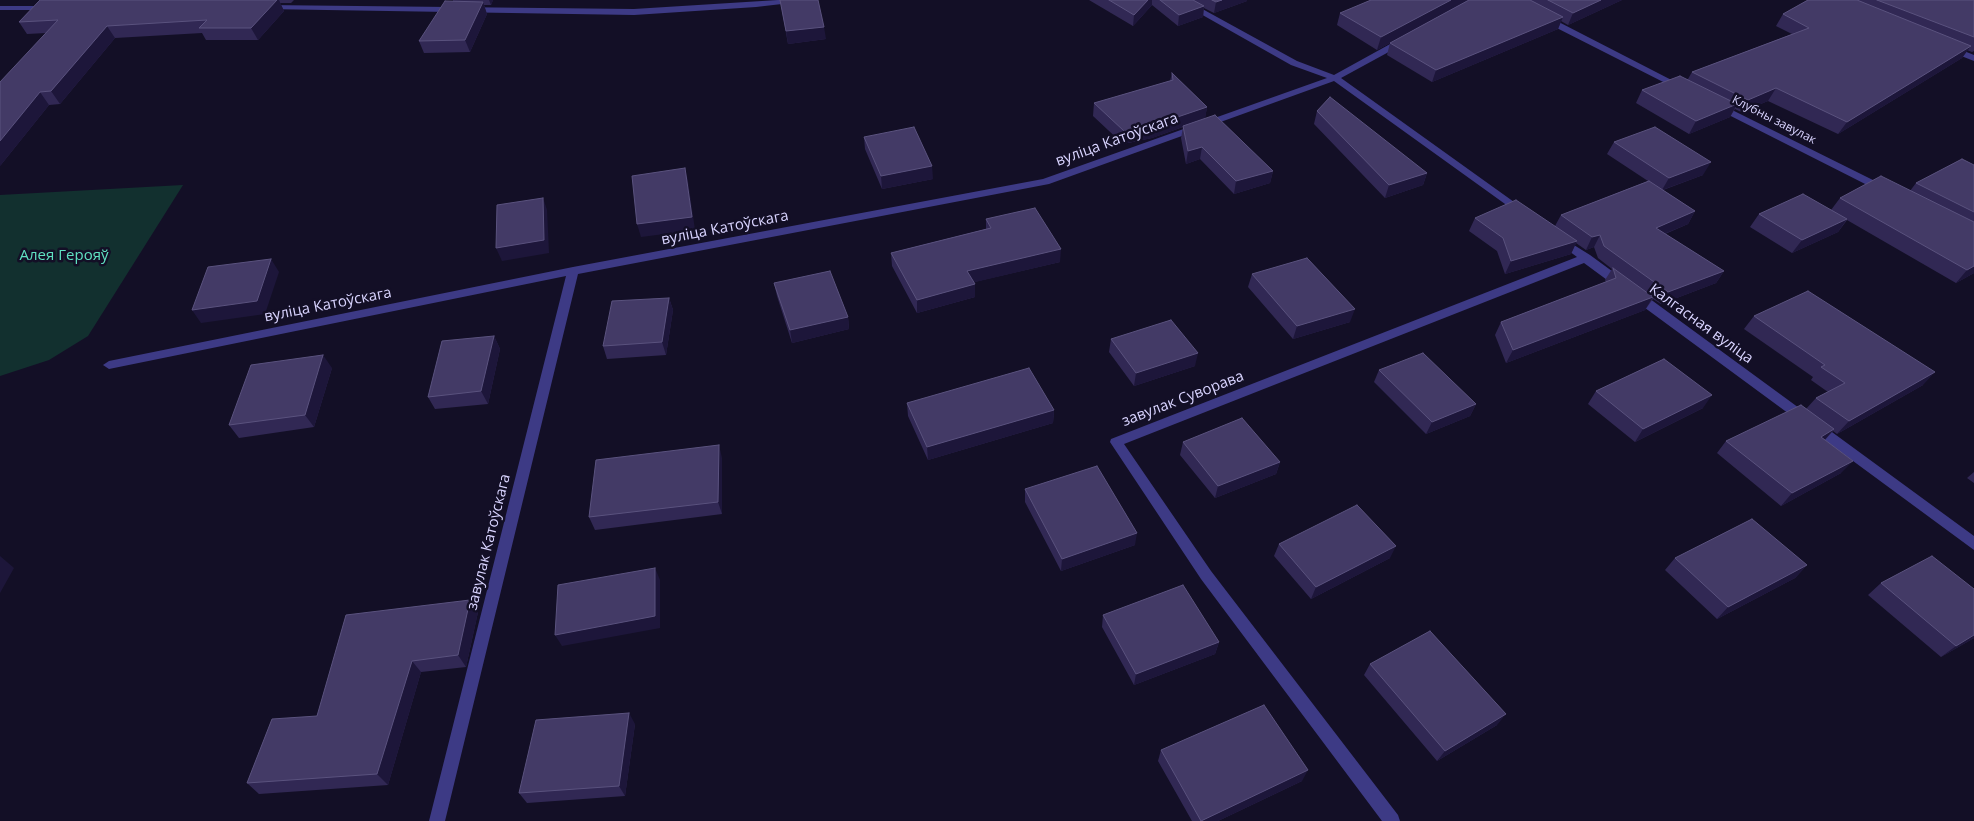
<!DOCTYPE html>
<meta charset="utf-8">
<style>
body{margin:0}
canvas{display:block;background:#130f26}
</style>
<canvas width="1974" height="821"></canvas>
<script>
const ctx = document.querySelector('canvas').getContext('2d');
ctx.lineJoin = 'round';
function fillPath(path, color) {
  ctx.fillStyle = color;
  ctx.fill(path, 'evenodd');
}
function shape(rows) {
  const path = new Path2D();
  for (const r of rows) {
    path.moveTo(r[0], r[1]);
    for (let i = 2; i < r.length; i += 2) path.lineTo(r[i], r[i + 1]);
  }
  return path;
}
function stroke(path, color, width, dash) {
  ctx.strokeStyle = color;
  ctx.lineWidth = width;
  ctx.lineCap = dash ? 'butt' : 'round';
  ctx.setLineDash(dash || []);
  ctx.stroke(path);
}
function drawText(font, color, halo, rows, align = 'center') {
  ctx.font = font + ' "Open Sans",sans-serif';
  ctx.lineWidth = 5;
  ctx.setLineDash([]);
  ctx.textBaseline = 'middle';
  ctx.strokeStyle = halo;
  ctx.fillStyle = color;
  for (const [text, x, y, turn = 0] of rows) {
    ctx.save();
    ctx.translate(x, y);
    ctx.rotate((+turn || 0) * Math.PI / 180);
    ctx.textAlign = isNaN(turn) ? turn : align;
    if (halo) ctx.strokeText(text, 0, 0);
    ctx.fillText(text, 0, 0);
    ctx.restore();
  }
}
fillPath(shape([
 [183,185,88,336,49,360,0,376,0,195]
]), '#12302f');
fillPath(shape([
 [778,0,803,0,799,2,756,7,634,15,265,9,261,7,265,5,634,9,778,0],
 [1176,0,1186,0,1297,61,1334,75,1401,38,1407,38,1407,42,1341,78,1528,212,1523,215,1519,214,1334,81,1049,184,578,274,445,821,429,821,566,276,109,369,103,365,109,361,573,267,1043,179,1327,78,1291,65,1176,0],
 [0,6,47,6,51,8,47,10,0,10,0,6],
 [1543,17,1549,17,1687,88,1679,90,1543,21,1543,17],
 [1949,45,1974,55,1974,61,1946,50,1945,48,1949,45],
 [1718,103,1887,187,1888,189,1887,191,1879,191,1715,108,1713,106,1718,103],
 [1561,237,1590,255,1974,536,1974,550,1584,263,1124,444,1211,571,1398,815,1400,821,1382,821,1201,579,1110,442,1111,439,1577,257,1557,242,1556,240,1561,237]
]), '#3d3a85');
fillPath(shape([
 [40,0,294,0,291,3,280,3,284,11,258,40,206,40,202,33,115,38,60,104,49,105,0,166,46,33,27,34,19,22],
 [453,0,493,0,491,5,484,5,487,14,470,52,424,53,419,41,453,1],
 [780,0,826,39,788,44],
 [1089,0,1247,0,1247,1,1214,13,1204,8,1203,17,1178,26,1152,5,1133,26],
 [1469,0,1622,0,1568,25,1561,21,1558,29,1432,82,1387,55,1390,43],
 [1469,0,1377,50,1337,25,1340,13],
 [1808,0,1974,0,1974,51,1972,52,1967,50,1962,58,1838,134,1768,101,1741,112,1735,109,1730,117,1689,134,1636,103,1642,90,1688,79,1692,72,1792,34,1776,26,1783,14],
 [1172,73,1207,107,1205,118,1273,171,1270,183,1234,194,1200,159,1186,164,1181,138,1183,127,1152,138,1123,144,1093,116,1094,103,1170,81],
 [1317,111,1427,173,1423,185,1385,198,1314,124],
 [864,137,933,179,882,189,865,149],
 [1614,142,1703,175,1663,190,1695,211,1688,224,1665,234,1724,271,1716,283,1661,304,1653,299,1645,310,1506,363,1495,335,1501,322,1606,282,1605,280,1612,269,1598,258,1594,247,1586,250,1576,243,1571,254,1505,274,1497,251,1469,231,1475,218,1555,226,1561,215,1648,181,1607,154],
 [1974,165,1974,273,1956,283,1847,220,1838,232,1792,253,1750,227,1759,214,1831,210,1840,198,1910,191,1916,183],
 [986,219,1060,262,974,282,975,297,917,313,892,266,891,253,986,229],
 [1252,274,1350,322,1293,339,1248,287],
 [774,283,848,317,849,329,792,343,777,296],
 [669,298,673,310,666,355,607,359,603,346],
 [1754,316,1923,385,1837,434,1833,431,1825,440,1841,473,1781,506,1717,453,1726,441,1806,409,1816,398,1828,392,1811,380,1813,377,1744,329],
 [494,336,500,349,488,404,435,409,428,397],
 [1111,339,1195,366,1134,386,1109,352],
 [332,368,314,427,239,438,229,425],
 [1379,370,1476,404,1470,416,1426,434,1374,382],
 [1596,391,1703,408,1635,442,1588,404],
 [907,403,1054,410,1053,423,928,460,908,416],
 [1183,442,1280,462,1276,474,1215,498,1180,455],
 [722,458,722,514,595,530,589,517],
 [1974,472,1974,483,1967,478],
 [1025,489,1135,545,1061,571,1025,502],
 [1279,544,1390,558,1311,599,1274,556],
 [1675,558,1807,565,1795,578,1717,619,1665,570],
 [1881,583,1974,589,1974,638,1941,657,1868,595],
 [470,600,478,612,466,667,421,672,388,785,259,794,247,783],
 [1103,615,1219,642,1215,654,1134,685,1102,627],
 [1370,664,1497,725,1437,761,1364,675],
 [635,724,625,796,527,803,519,793],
 [1161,750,1302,781,1218,821,1192,821,1158,761]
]), '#312854');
fillPath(shape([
 [277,0,279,0,284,11,258,40,251,28],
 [489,0,493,0,491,5],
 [1148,0,1152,0,1152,5,1133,26,1134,15],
 [1222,0,1247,0,1247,1,1214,13,1216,2],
 [1451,0,1469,0,1377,50,1381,37],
 [1601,0,1622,0,1568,25,1573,13],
 [483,2,487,14,470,52,465,40],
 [1204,6,1203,17,1178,26,1179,15],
 [1563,17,1558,29,1432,82,1436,70],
 [107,26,115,38,60,104,51,91],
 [824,27,826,39,788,44,786,31],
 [1971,46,1962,58,1838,134,1847,122],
 [1776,88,1768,101,1741,112,1748,100],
 [40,92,49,105,0,166,0,141],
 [1737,104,1730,117,1689,134,1696,121],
 [1207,107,1205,119,1152,138,1123,144,1124,131],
 [1202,147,1200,159,1186,164,1188,151],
 [1711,162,1703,175,1662,190,1669,178],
 [932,166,933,179,882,189,881,176],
 [685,168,688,181,695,230,641,237,637,224],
 [1273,171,1270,183,1234,194,1236,181],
 [1427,173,1423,185,1385,198,1389,185],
 [543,198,547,210,549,253,502,261,496,248],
 [1695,211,1688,224,1649,240,1656,228],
 [1847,219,1838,232,1792,253,1802,240],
 [1600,235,1594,247,1586,250,1592,237],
 [1577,241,1571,254,1505,274,1511,261],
 [1061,249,1060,262,967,284,967,271],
 [271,259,279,272,265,314,201,323,192,310],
 [1974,266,1974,273,1956,283,1967,270],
 [1724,271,1716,283,1661,304,1668,292],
 [975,284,975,297,917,313,917,300],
 [1653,297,1645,310,1506,363,1513,350],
 [669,298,673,310,666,355,662,342],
 [1355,309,1350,322,1293,339,1297,326],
 [848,317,849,329,792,343,790,330],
 [494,336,500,349,488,404,481,391],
 [1198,353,1195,366,1134,386,1136,373],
 [323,355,332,368,314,427,305,415],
 [1935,372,1923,385,1837,434,1849,421],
 [1712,395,1703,408,1635,442,1643,429],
 [1476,404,1470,416,1426,434,1432,422],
 [1054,410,1053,423,928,460,927,447],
 [1834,429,1823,442,1821,437],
 [719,445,722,458,722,514,718,502],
 [1853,461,1841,473,1781,506,1792,493],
 [1280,462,1276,474,1215,498,1218,486],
 [1137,533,1135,545,1061,571,1062,559],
 [1396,546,1390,558,1311,599,1316,587],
 [0,556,14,568,0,593],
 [1807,565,1795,578,1717,619,1728,607],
 [655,568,660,580,660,628,562,646,555,635],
 [470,600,478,612,466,667,458,655],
 [1974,635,1974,638,1941,657,1956,646],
 [1219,642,1215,654,1134,685,1136,674],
 [412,661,421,672,388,785,377,774],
 [629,713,635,724,625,796,619,786],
 [1506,714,1497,725,1437,761,1445,751],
 [1308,770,1302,781,1218,821,1201,821]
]), '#1d163a');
const building = shape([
 [40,0,277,0,251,28,199,28,207,20,107,26,51,91,40,92,0,141,0,82,58,20,19,22,40,0],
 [780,0,818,0,824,27,786,31,780,0],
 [1109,0,1148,0,1134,15,1109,0],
 [1160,0,1193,0,1204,6,1179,15,1160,0],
 [1212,0,1222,0,1216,2,1212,0],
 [1371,0,1451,0,1381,37,1340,13,1371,0],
 [1469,0,1530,0,1563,17,1436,70,1390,43,1469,0],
 [1548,0,1601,0,1573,13,1548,0],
 [1808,0,1857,0,1971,46,1847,122,1776,88,1748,100,1692,72,1809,28,1783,14,1808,0],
 [1877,0,1974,0,1974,37,1877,0],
 [445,1,483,2,465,40,419,41,445,1],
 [1172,73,1207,107,1154,125,1124,131,1094,103,1173,80,1172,73],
 [1680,76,1737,104,1696,121,1642,90,1680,76],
 [1330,97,1427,173,1389,185,1317,111,1330,97],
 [1215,115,1273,171,1236,181,1202,147,1188,151,1183,126,1215,115],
 [914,127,932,166,881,176,864,137,914,127],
 [1655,127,1711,162,1669,178,1614,142,1655,127],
 [1962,159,1974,165,1974,212,1916,183,1962,159],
 [685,168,692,217,637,224,632,176,685,168],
 [1881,176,1974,222,1974,266,1967,270,1840,198,1881,176],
 [1649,181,1695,211,1656,228,1724,271,1668,292,1604,246,1600,235,1592,237,1561,215,1649,181],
 [1803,194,1847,219,1802,240,1759,214,1803,194],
 [543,198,544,240,496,248,497,205,543,198],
 [1516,200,1577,241,1511,261,1503,238,1475,218,1516,200],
 [1035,208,1061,249,967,271,975,284,917,300,891,253,991,228,986,219,1035,208],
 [1307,258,1355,309,1297,326,1252,274,1307,258],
 [271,259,257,301,192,310,208,267,271,259],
 [1613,268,1653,297,1513,350,1501,322,1616,278,1613,268],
 [830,271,848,317,790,330,774,283,830,271],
 [1808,291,1935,372,1849,421,1816,398,1845,383,1821,367,1825,365,1754,316,1808,291],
 [669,298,662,342,603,346,612,301,669,298],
 [1171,320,1198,353,1136,373,1111,339,1171,320],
 [494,336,481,391,428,397,442,341,494,336],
 [1423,353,1476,404,1432,422,1379,370,1423,353],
 [323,355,305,415,229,425,251,365,323,355],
 [1664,359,1712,395,1643,429,1596,391,1664,359],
 [1029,368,1054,410,927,447,907,403,1029,368],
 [1801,405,1834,429,1821,437,1853,461,1792,493,1726,441,1801,405],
 [1242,418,1280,462,1218,486,1183,442,1242,418],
 [719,445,718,502,589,517,596,460,719,445],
 [1097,466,1137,533,1062,559,1025,489,1097,466],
 [1357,505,1396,546,1316,587,1279,544,1357,505],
 [1752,519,1807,565,1728,607,1675,558,1752,519],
 [1932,556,1974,589,1974,635,1956,646,1881,583,1932,556],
 [655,568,655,616,555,635,558,585,655,568],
 [1183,585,1219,642,1136,674,1103,615,1183,585],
 [470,600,458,655,412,661,377,774,247,783,272,719,317,716,346,615,470,600],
 [1430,631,1506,714,1445,751,1370,664,1430,631],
 [1264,705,1308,770,1201,821,1161,750,1264,705],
 [629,713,619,786,519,793,536,720,629,713]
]);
fillPath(building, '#433a66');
stroke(building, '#5a527e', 1);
drawText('12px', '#d9d4ff', '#130f26', [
 ["Клубны завулак",1774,120,27]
]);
drawText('15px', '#d9d4ff', '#130f26', [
 ["вуліца Катоўскага",1117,140,-20],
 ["вуліца Катоўскага",725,228,-11],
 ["вуліца Катоўскага",328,305,-11],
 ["Калгасная вуліца",1701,324,36],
 ["завулак Суворава",1183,399,-21],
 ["завулак Катоўскага",489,542,-76]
]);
drawText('15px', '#5fe0c0', '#130f26', [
 ["Алея Герояў",64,256]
]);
</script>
